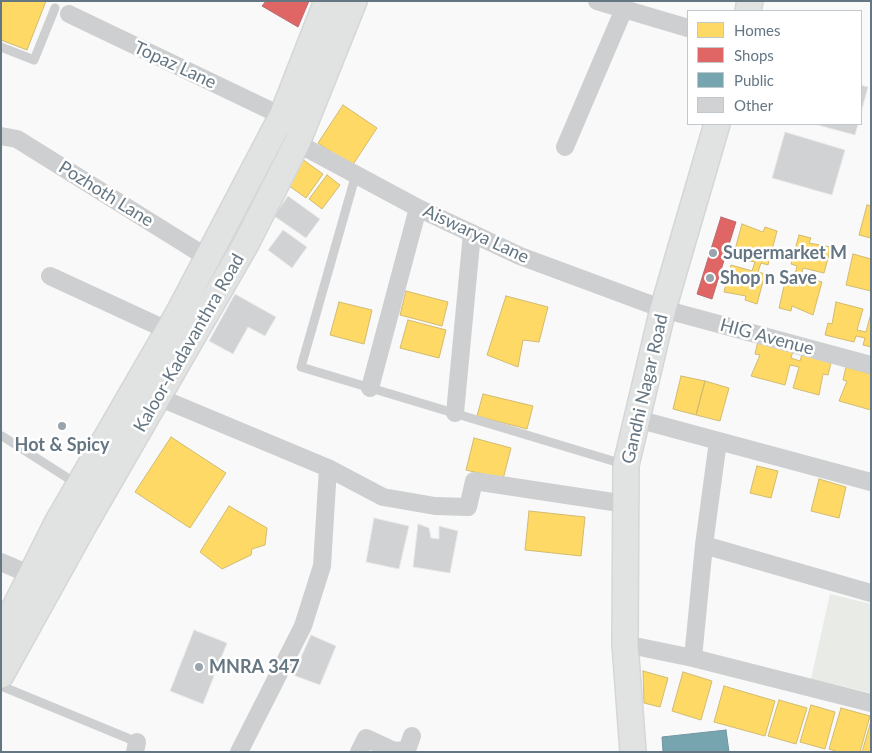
<!DOCTYPE html>
<style>
body{margin:0}
#map{position:relative;width:872px;height:753px;overflow:hidden;background:#f9f9f9;font-family:Lato,sans-serif}
canvas{display:block}
.frame{position:absolute;inset:0;border:2px solid #657683;pointer-events:none}
.legend{position:absolute;left:687px;top:10px;width:175px;height:115px;box-sizing:border-box;background:#fff;border:1px solid #c1c8cd;margin:0;padding:6px 9px;list-style:none;font-size:15px;color:#657683}
.legend li{display:flex;align-items:center;gap:10px;height:25px}
.legend b{width:25px;border:1px solid #c1c8cd}
</style>
<div id="map">
<canvas width="872" height="753"></canvas>
<div class="frame"></div>
<ul class="legend">
<li><b style="height:14px;background:#ffd966"></b>Homes</li>
<li><b style="height:14px;background:#e06666"></b>Shops</li>
<li><b style="height:14px;background:#76a5af"></b>Public</li>
<li><b style="height:14px;background:#d0d2d3"></b>Other</li>
</ul>
</div>
<script>
const ctx = document.querySelector('canvas').getContext('2d');
ctx.lineJoin = 'round';
function fillPath(path, color) {
  ctx.fillStyle = color;
  ctx.fill(path, 'evenodd');
}
function shape(rows) {
  const path = new Path2D();
  for (const r of rows) {
    path.moveTo(r[0], r[1]);
    for (let i = 2; i < r.length; i += 2) path.lineTo(r[i], r[i + 1]);
  }
  return path;
}
function stroke(path, color, width, dash) {
  ctx.strokeStyle = color;
  ctx.lineWidth = width;
  ctx.lineCap = dash ? 'butt' : 'round';
  ctx.setLineDash(dash || []);
  ctx.stroke(path);
}
function drawText(font, color, halo, rows, align = 'center') {
  ctx.font = font + ' Lato,sans-serif';
  ctx.lineWidth = 5;
  ctx.setLineDash([]);
  ctx.textBaseline = 'middle';
  ctx.strokeStyle = halo;
  ctx.fillStyle = color;
  for (const [text, x, y, turn = 0] of rows) {
    ctx.save();
    ctx.translate(x, y);
    ctx.rotate((+turn || 0) * Math.PI / 180);
    ctx.textAlign = isNaN(turn) ? turn : align;
    if (halo) ctx.strokeText(text, 0, 0);
    ctx.fillText(text, 0, 0);
    ctx.restore();
  }
}
fillPath(shape([
 [830,594,871,604,871,693,811,679]
]), '#e8ebe6');
const homes = shape([
 [1,1,46,1,27,50,1,40,1,1],
 [343,105,377,128,352,166,318,143,343,105],
 [302,159,323,174,306,198,285,183,302,159],
 [327,175,340,185,322,209,309,199,327,175],
 [867,205,871,206,871,238,859,235,867,205],
 [742,224,763,232,765,227,777,231,768,265,761,263,758,272,765,274,757,304,745,300,746,296,724,292,731,265,752,271,755,262,733,257,742,224],
 [799,235,811,238,809,243,831,247,824,273,803,268,801,276,822,282,813,315,792,306,791,311,779,308,787,273,795,275,797,266,791,264,799,235],
 [853,254,871,259,871,291,846,285,853,254],
 [406,291,448,302,442,326,400,315,406,291],
 [506,296,548,307,539,342,523,340,518,367,487,355,506,296],
 [339,302,372,310,364,344,330,335,339,302],
 [836,302,863,309,857,330,866,332,871,313,871,347,863,345,865,338,856,336,854,342,825,335,828,323,832,324,836,302],
 [408,320,446,330,439,358,400,348,408,320],
 [758,341,793,351,791,358,800,361,802,354,831,363,828,375,823,374,819,395,793,388,799,367,790,365,785,385,751,376,760,355,755,354,758,341],
 [846,367,871,374,871,410,839,401,847,381,843,380,846,367],
 [681,376,705,381,696,415,673,409,681,376],
 [705,381,729,388,720,421,696,415,705,381],
 [483,394,533,406,527,429,477,416,483,394],
 [171,437,226,473,190,528,135,492,171,437],
 [474,438,511,448,503,479,466,470,474,438],
 [757,466,778,471,771,498,750,493,757,466],
 [819,479,846,487,839,518,811,511,819,479],
 [229,506,267,528,265,545,252,549,251,555,222,569,200,552,229,506],
 [529,511,585,517,581,556,525,550,529,511],
 [643,671,668,678,660,707,644,703,643,671],
 [683,672,712,681,701,720,672,711,683,672],
 [724,686,775,701,765,736,714,722,724,686],
 [779,700,807,708,796,744,768,736,779,700],
 [811,705,835,712,825,749,800,742,811,705],
 [841,708,870,716,860,752,839,752,829,749,841,708],
 [871,721,871,752,862,752,871,721]
]);
fillPath(homes, '#ffd966');
stroke(homes, '#d1bb6f', 1);
const shops = shape([
 [266,1,309,1,298,27,262,6,266,1],
 [721,217,736,222,712,299,697,294,721,217]
]);
fillPath(shops, '#e06666');
stroke(shops, '#bb6b6f', 1);
const public = shape([
 [726,730,729,752,663,752,662,737,726,730]
]);
fillPath(public, '#76a5af');
stroke(public, '#7197a2', 1);
const building = shape([
 [861,85,868,87,861,113,861,85],
 [814,124,858,124,855,135,814,124],
 [785,132,845,150,832,195,772,178,785,132],
 [288,196,320,219,306,238,274,216,288,196],
 [283,230,307,247,292,268,268,250,283,230],
 [235,294,276,317,265,336,248,327,233,354,209,341,235,294],
 [374,518,409,526,399,569,366,562,374,518],
 [418,524,429,528,431,538,439,539,439,526,458,531,450,573,413,567,418,524],
 [194,630,227,643,203,704,170,691,194,630],
 [311,635,336,646,320,685,293,675,311,635]
]);
fillPath(building, '#d0d2d3');
stroke(building, '#e8e8e8', 1);
const secondary = shape([
 [748,11,750,1],
 [1,635,57,523,179,312,282,116,327,1],
 [1,675,83,527,246,244,297,143,354,1],
 [633,752,625,644,626,465,663,309,717,124]
]);
stroke(secondary, '#d5d6d7', 28);
stroke(shape([
 [1,47,34,60,55,8],
 [356,174,301,367,623,464],
 [2,436,77,484],
 [1,686,137,742]
]), '#cecfd0', 9);
stroke(shape([
 [597,1,688,28],
 [69,14,282,116],
 [1,136,17,139,208,258],
 [297,143,418,208,520,256,663,309,871,365],
 [565,147,624,9],
 [50,276,169,331],
 [370,388,418,208],
 [158,397,328,468,383,497,435,506,468,507,474,481,626,504],
 [455,413,472,233],
 [637,419,871,482],
 [704,545,871,593],
 [1,562,31,575],
 [625,644,693,658,871,703],
 [693,658,704,545,718,441],
 [135,752,137,742],
 [239,752,303,626,322,566,328,468],
 [359,752,366,738,394,751,407,750,412,736]
]), '#cecfd0', 18);
stroke(secondary, '#e1e2e2', 25);
for (const [x, y, r, color] of [
 [713,253,5,"#99a4ac"],
 [710,278,5,"#99a4ac"],
 [62,426,5,"#99a4ac"],
 [199,667,5,"#99a4ac"]
]) {
  const dot = new Path2D();
  dot.arc(x, y, r, 0, 2 * Math.PI);
  ctx.fillStyle = color;
  ctx.fill(dot);
  stroke(dot, '#fff', 2);
}
drawText('18px', '#657683', '#fff', [
 ["Topaz Lane",175,65,25],
 ["Pozhoth Lane",106,194,32],
 ["Aiswarya Lane",476,234,25],
 ["HIG Avenue",767,337,15],
 ["Kaloor-Kadavanthra Road",189,343,-60],
 ["Gandhi Nagar Road",645,389,-77]
]);
drawText('bold 18px', '#657683', '#fff', [
 ["Supermarket M",723,253],
 ["Shop n Save",720,278],
 ["Hot & Spicy",62,445,"center"],
 ["MNRA 347",209,667]
], 'left');
</script>
